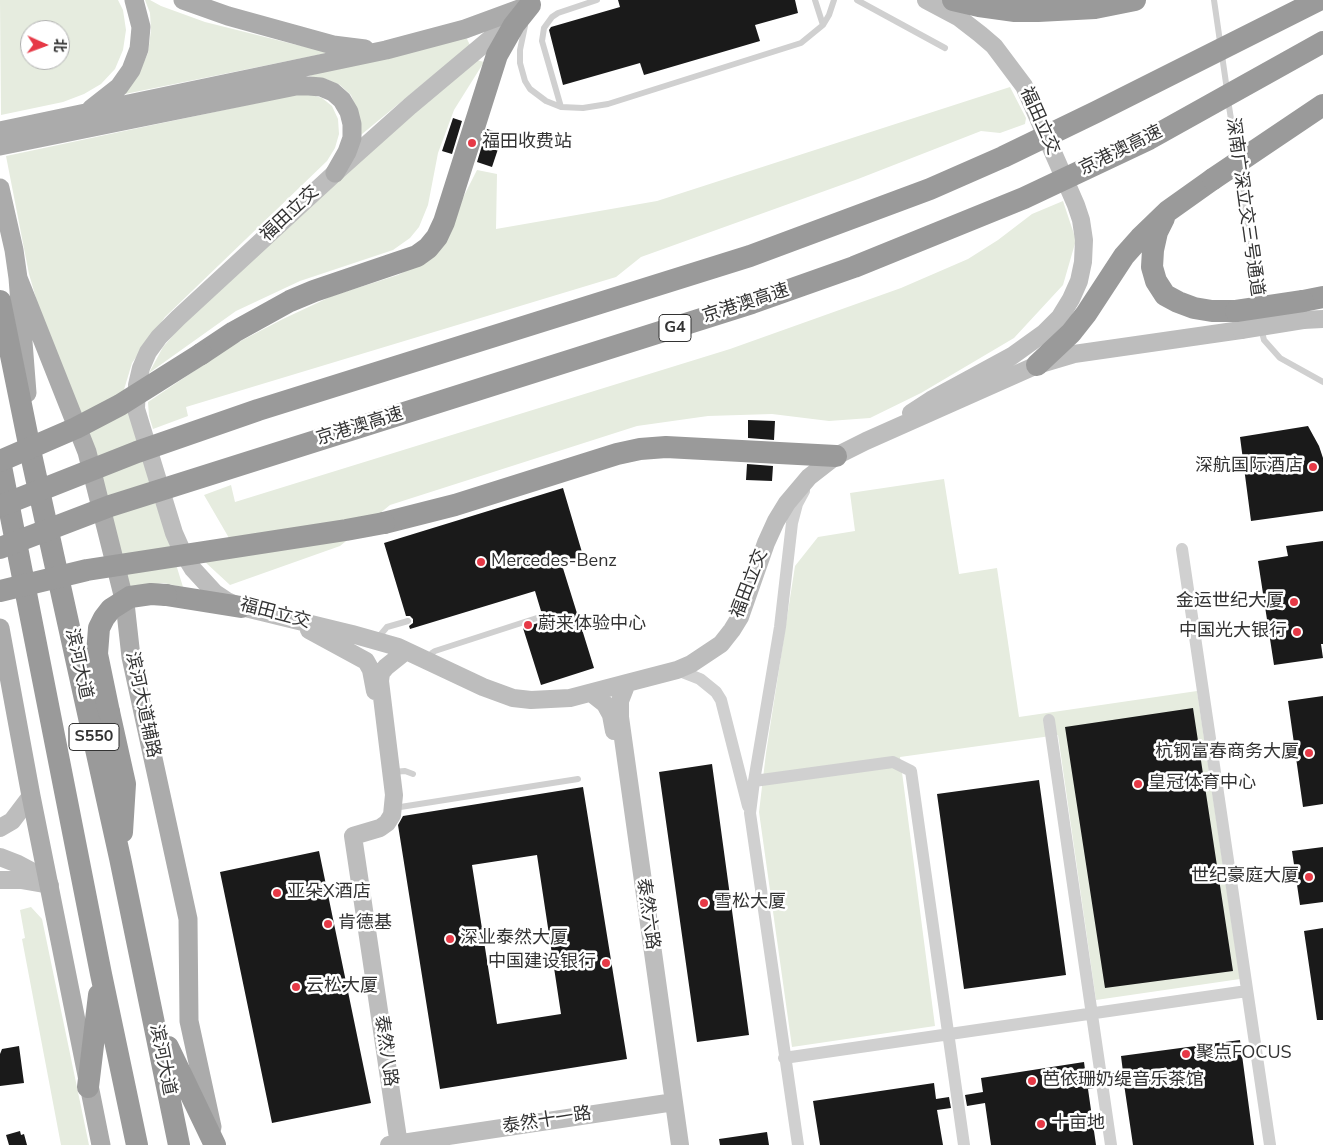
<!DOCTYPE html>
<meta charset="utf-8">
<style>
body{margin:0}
#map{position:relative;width:1323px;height:1145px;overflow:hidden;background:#fff;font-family:"Nunito Sans","Noto Sans SC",sans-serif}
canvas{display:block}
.north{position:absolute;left:20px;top:20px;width:50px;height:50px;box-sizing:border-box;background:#fff;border:1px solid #adadad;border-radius:50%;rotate:92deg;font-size:14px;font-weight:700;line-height:20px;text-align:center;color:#333}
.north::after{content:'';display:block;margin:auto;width:18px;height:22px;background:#e63946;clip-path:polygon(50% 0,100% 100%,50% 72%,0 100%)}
</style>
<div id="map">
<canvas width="1323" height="1145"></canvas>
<div class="north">北</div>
</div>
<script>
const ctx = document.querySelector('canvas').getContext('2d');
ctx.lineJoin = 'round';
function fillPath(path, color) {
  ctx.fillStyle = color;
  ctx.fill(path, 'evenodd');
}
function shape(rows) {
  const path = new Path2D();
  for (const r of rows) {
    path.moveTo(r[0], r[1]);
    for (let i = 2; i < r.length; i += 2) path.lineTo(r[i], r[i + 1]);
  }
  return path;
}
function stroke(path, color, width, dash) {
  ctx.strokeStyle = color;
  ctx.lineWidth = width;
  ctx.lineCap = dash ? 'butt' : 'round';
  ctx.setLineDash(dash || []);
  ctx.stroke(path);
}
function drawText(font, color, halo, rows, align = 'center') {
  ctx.font = font + ' "Nunito Sans","Noto Sans SC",sans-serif';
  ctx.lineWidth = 5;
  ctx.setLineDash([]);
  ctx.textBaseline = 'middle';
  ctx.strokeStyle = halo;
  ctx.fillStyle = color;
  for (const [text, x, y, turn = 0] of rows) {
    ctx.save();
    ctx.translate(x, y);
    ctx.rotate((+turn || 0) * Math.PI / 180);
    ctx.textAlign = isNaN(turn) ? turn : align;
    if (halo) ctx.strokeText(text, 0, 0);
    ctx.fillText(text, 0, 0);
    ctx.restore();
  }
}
fillPath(shape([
 [0,0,118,0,123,10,126,30,123,50,115,69,101,84,84,94,63,102,1,115],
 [30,30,60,30,60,60,30,60],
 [145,0,150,0,161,6,205,22,297,45,332,52,125,94,139,73,148,53,151,30,150,13],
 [465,35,470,45,356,139,357,110,351,95,340,85,326,79,308,76],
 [473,59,484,62,454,110,438,153,428,205,419,227,410,238,393,250,300,281,236,311,149,373,163,347,190,316],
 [1010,87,1026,118,1025,124,1000,133,981,131,858,179,641,257,616,277,186,407,188,416,153,429,149,416,148,402,233,345,283,319,332,296,398,275,433,257,477,170,497,174,496,229,657,201],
 [309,94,322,98,332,106,338,119,339,134,335,148,327,161,165,317,132,363,123,393,183,587,163,583,127,589,42,319,29,274,6,156,295,95],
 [1063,201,1076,240,1063,285,1014,338,921,393,870,418,829,421,772,414,708,416,637,426,390,505,340,546,230,585,204,561,229,538,204,495,231,485,235,502,730,349,901,288,968,259,998,240,1032,214],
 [944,479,959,574,997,568,1019,717,1197,691,1240,979,1096,1000,1058,735,900,757,935,1026,792,1047,759,812,766,753,795,566,818,537,855,531,850,493],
 [31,907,42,919,89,1145,61,1145,22,939,25,938,20,910]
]), '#e6ecdf');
fillPath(shape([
 [618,0,795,0,798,13,755,25,760,41,644,75,640,63,563,85,549,30,551,27,620,7],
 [453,118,462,121,452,154,442,151],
 [487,129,503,134,492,167,477,162],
 [748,420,775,421,774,440,748,438],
 [1308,426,1319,446,1323,458,1323,511,1251,521,1240,437],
 [747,464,773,466,772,481,746,480],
 [563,488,584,559,562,565,594,668,541,685,523,628,544,621,548,618,547,613,541,611,535,591,410,629,409,626,413,623,413,619,410,616,406,616,384,543],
 [1323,541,1323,644,1321,644,1323,658,1274,665,1258,561,1288,556,1286,546],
 [1323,696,1323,804,1303,807,1288,701],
 [1193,708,1233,971,1105,988,1065,727],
 [712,764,749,1035,697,1042,659,772],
 [1039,780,1066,975,964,989,937,794],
 [583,787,627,1059,440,1089,398,825,403,816],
 [537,855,561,1014,497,1024,472,865],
 [1323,847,1323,902,1300,905,1292,851],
 [319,851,371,1103,272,1123,220,872],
 [1323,928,1323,1020,1317,1020,1304,931],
 [1240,1040,1254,1145,1133,1145,1124,1084,1111,1086,1109,1074,1123,1072,1121,1056],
 [19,1046,24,1083,0,1086,0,1054,2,1049],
 [1084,1062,1086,1077,1093,1076,1094,1088,1088,1089,1096,1145,991,1145,985,1103,967,1106,965,1095,983,1092,981,1078],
 [934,1083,936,1099,949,1097,951,1108,937,1110,943,1145,820,1145,813,1101],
 [20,1131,21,1135,24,1134,27,1145,9,1145,6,1135],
 [767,1132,769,1145,720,1145,719,1139]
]), '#1a1a1a');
stroke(shape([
 [815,0,823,25],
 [857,0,945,48],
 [1214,0,1227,90],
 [525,26,520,50,520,63,525,81,530,89,546,101,561,107,583,108,608,104,801,43,823,25,829,15,834,0],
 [1228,100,1237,157],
 [561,107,542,41,544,28,552,17,558,13,597,0],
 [1238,167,1258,303],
 [1261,328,1264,340,1280,358,1323,382],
 [376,640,387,627,408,621],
 [428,660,432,653,435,651,543,616],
 [393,772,405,771,413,774],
 [394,808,578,779]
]), '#d0d0d0', 6);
stroke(shape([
 [1182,549,1270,1145],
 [677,670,700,679,716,692,721,700,748,806],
 [1049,720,1111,1145],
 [754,781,893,762,911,771,964,1145],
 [784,1058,1247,991],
 [798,1145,750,813,754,781,780,627,792,523,797,504,804,491]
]), '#d0d0d0', 12);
stroke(shape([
 [515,18,410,106,335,173,178,318,159,337,148,352,141,368,137,385,136,409,174,533,182,551,193,569,215,593,227,601,241,607,352,634,398,647,483,687,513,698,531,700,570,698,627,683,677,670,691,664,721,644,732,630,740,617,766,543,776,521,787,503,809,477,836,456,866,441,1037,365,1074,354,1241,330],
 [1303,320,1323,319],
 [911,413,931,400,1012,356,1044,333,1060,317,1071,299,1079,281,1083,262,1084,240,1081,220,1076,205,1024,86,994,46,980,34,958,17,926,0],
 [309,630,366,661,371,670,375,691],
 [627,683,620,701,620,717,680,1145],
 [591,693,605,704,611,715,614,731],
 [0,828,12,821,31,796],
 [0,857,18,864,33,872,50,885],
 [0,880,21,880,44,884],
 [389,1145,674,1102],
 [399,1145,353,836,380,828,387,823,392,815,394,795,380,681,381,673,386,667,406,651]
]), '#bdbdbd', 18);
stroke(shape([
 [183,0,228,16,333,45,365,49],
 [91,109,119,87,131,70,139,49,141,27,134,0],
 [0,131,386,50,465,29,530,5],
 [0,146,296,86,309,86,321,87,333,92,342,100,349,112,352,124,352,138,347,152,335,173],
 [0,188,14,250,18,278,27,393],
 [18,278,87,452,125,603,131,657,188,919,189,1021,212,1127],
 [0,628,31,796,101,1145]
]), '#ababab', 19);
stroke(shape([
 [953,0,979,6,1015,11,1038,11,1095,8,1135,0],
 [1164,218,1157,232,1153,250,1152,267,1156,281,1165,295,1178,302,1194,308,1212,311,1236,311],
 [0,301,32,459,120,858,179,1145],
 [1303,301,1323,297],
 [201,354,234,332,290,301,314,291,417,256,428,248,437,237,444,222,497,55,514,25,530,5],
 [1037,365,1071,333,1086,314,1124,256,1140,238,1168,211,1213,179],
 [0,461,101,974,137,1145],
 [384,523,455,505,617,454,640,449,666,447,836,456],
 [166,595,241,607],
 [109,712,125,784,122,832],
 [168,1047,215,1145],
 [88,1087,99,995]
]), '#9a9a9a', 22);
stroke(shape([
 [1241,330,1303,320]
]), '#bdbdbd', 18);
stroke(shape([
 [1213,179,1323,105],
 [1236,311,1303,301],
 [0,461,76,428,120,405,201,354],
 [0,506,137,452,258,410,750,256,930,189,1003,157,1096,112,1319,0],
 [0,548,110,506,752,303,854,267,1024,198,1149,139,1323,42],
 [0,591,87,570,346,530,384,523],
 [109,712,97,654,99,628,104,618,111,609,130,597,151,594,166,595]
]), '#9a9a9a', 22);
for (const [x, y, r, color] of [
 [472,143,5,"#e63946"],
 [1313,467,5,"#e63946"],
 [481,562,5,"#e63946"],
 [1294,602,5,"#e63946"],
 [528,625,5,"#e63946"],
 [1297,632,5,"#e63946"],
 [1309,753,5,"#e63946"],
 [1138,784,5,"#e63946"],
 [1309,877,5,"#e63946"],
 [277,893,5,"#e63946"],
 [704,903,5,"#e63946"],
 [328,924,5,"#e63946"],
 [450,939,5,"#e63946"],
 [606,963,5,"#e63946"],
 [296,987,5,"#e63946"],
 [1186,1054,5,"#e63946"],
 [1032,1081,5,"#e63946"],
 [1041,1124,5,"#e63946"]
]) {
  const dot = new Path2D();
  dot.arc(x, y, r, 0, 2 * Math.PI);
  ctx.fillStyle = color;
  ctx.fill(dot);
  stroke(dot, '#fff', 2);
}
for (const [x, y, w] of [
 [675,328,32],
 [94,737,50]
]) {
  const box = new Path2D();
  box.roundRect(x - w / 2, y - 13.5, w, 27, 4);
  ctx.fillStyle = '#fff';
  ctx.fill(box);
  stroke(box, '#333', 1);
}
drawText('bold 16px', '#333', null, [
 ["G4",675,328],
 ["S550",94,737]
]);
drawText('18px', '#333', '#fff', [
 ["福田立交",1039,121,66],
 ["京港澳高速",1121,151,-26],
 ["深南广深立交三号通道",1244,207,82],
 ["福田立交",290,214,-43],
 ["京港澳高速",746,304,-18],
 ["京港澳高速",360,427,-17],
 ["福田立交",750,584,-69],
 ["福田立交",275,614,15],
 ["滨河大道",78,664,78],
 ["滨河大道辅路",142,705,78],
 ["泰然六路",647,914,82],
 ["泰然八路",385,1051,82],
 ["滨河大道",162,1060,79],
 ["泰然十一路",547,1121,-9]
]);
drawText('18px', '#333', '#fff', [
 ["福田收费站",482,143],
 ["深航国际酒店",1303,467,"right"],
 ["Mercedes-Benz",491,562],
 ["金运世纪大厦",1284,602,"right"],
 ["蔚来体验中心",538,625],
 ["中国光大银行",1287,632,"right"],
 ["杭钢富春商务大厦",1299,753,"right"],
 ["皇冠体育中心",1148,784],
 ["世纪豪庭大厦",1299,877,"right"],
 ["亚朵X酒店",287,893],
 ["雪松大厦",714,903],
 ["肯德基",338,924],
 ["深业泰然大厦",460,939],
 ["中国建设银行",596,963,"right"],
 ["云松大厦",306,987],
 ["聚点FOCUS",1196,1054],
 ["芭依珊奶缇音乐茶馆",1042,1081],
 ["十亩地",1051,1124]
], 'left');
</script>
